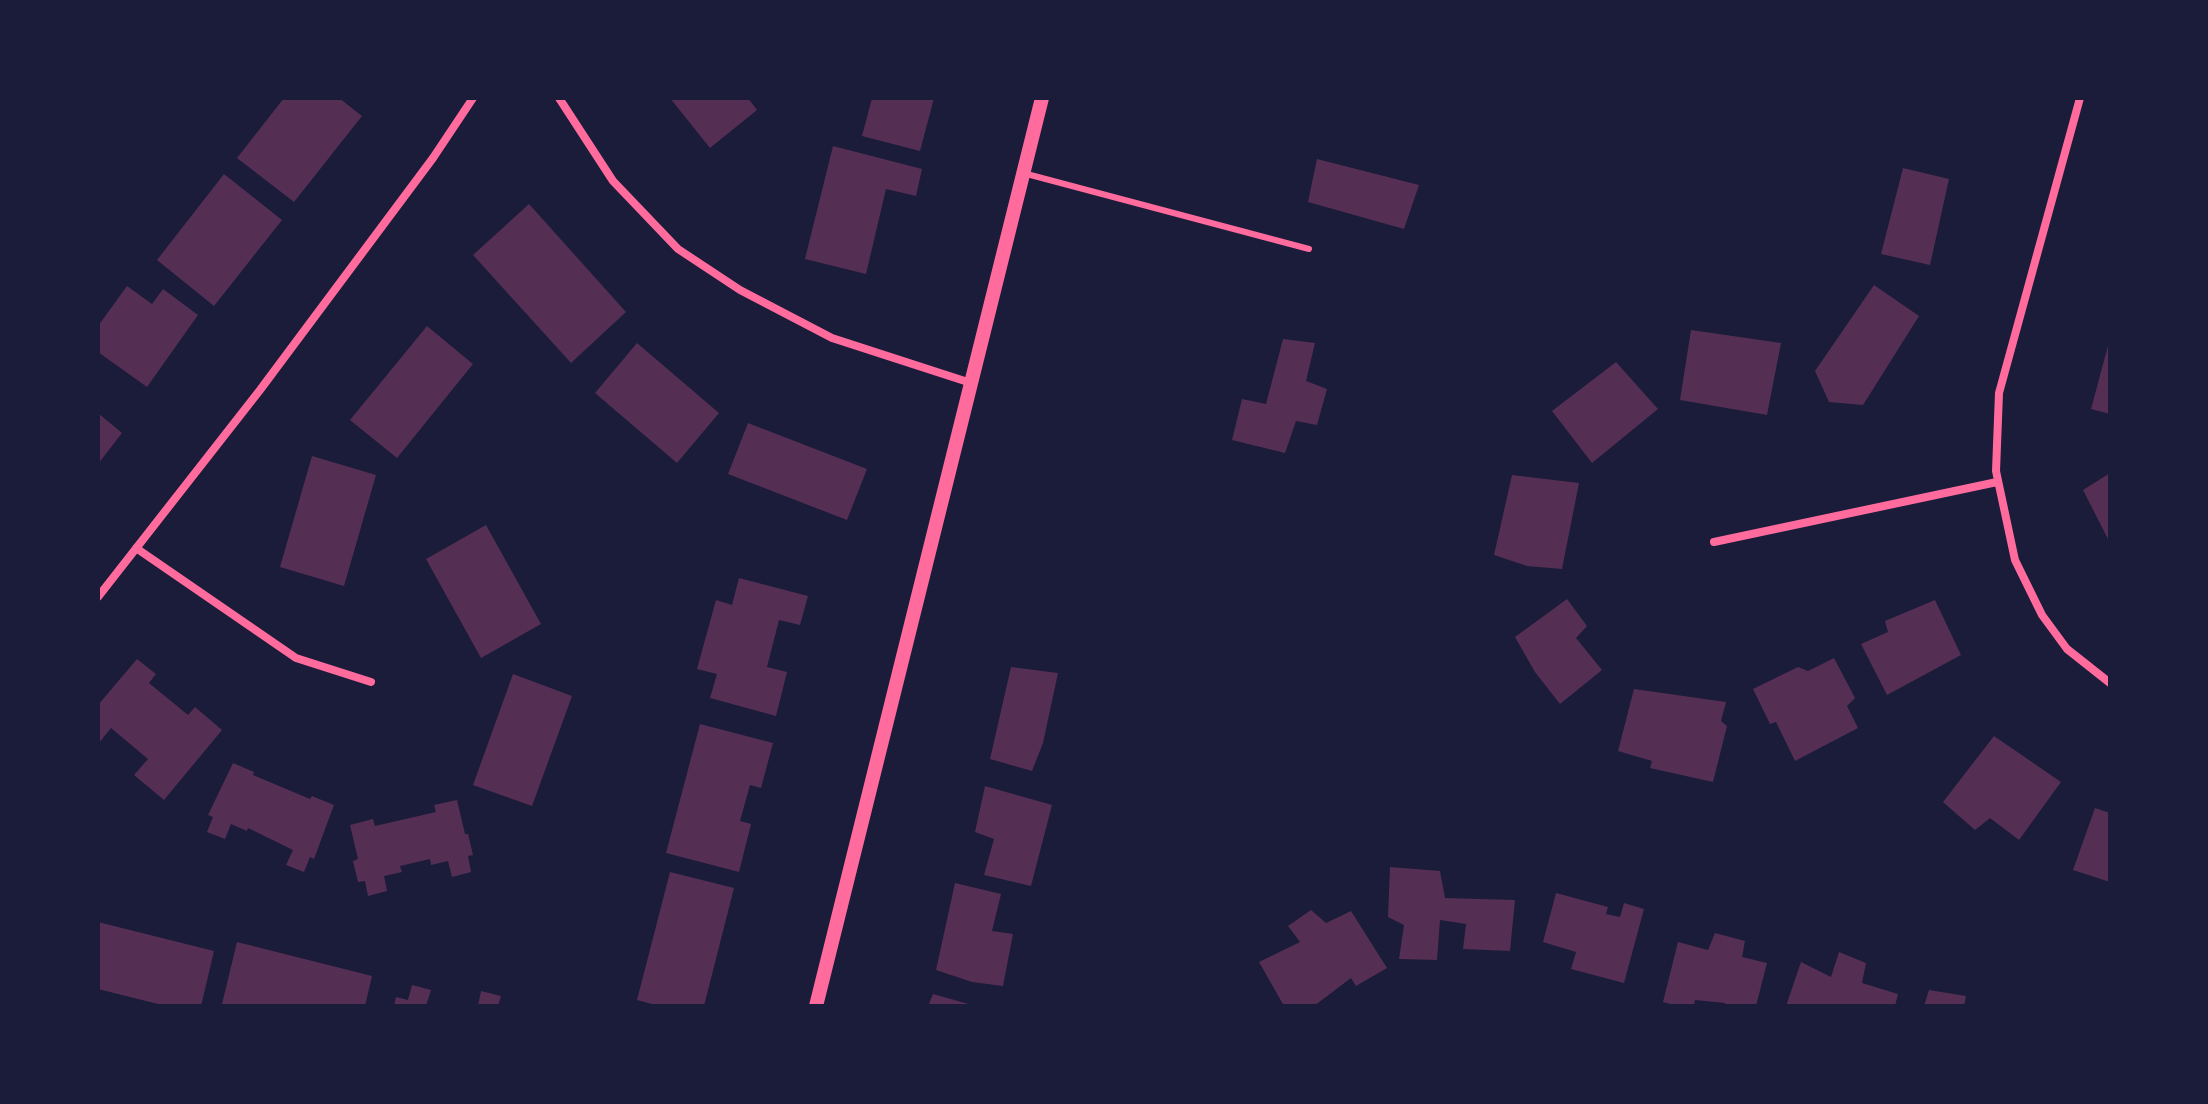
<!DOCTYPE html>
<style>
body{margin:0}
#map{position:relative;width:2208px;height:1104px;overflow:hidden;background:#1b1b3a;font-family:"Source Sans 3",sans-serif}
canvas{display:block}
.frame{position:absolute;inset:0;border:100px solid #1b1b3a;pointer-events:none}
</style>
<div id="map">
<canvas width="2208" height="1104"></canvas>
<div class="frame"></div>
</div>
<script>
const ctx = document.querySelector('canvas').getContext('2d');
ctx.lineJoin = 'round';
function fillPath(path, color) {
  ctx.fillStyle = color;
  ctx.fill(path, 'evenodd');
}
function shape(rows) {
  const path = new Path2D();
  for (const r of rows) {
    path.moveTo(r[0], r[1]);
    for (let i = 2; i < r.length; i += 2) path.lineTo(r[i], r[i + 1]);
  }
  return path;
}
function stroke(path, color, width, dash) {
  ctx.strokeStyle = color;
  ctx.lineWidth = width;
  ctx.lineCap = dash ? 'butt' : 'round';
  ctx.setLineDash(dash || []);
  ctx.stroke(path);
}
fillPath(shape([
 [284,98,339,98,362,116,294,202,237,158],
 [670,98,748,98,757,110,710,148],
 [872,98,934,98,920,151,862,136],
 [833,146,922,169,916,196,886,189,866,274,805,259],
 [1317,159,1419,185,1404,229,1308,202],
 [1903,168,1949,179,1930,265,1881,254],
 [224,174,282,220,214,306,157,260],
 [529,204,626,312,571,363,473,255],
 [1874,285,1919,316,1863,405,1829,402,1815,371],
 [127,286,152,304,163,289,198,315,147,387,98,352,98,326],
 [427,326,473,364,397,458,350,420],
 [1691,330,1781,343,1767,415,1680,400],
 [1283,339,1315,343,1306,381,1327,389,1317,425,1296,421,1285,453,1232,440,1242,399,1266,404],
 [2109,342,2110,342,2110,414,2091,409],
 [637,343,719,413,677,463,595,393],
 [1616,362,1658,409,1592,463,1552,411],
 [98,413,122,433,98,464],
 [748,423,867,469,847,520,728,474],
 [312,456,376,475,344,586,280,567],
 [2110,473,2110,543,2083,490],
 [1512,475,1579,483,1562,569,1527,566,1494,555],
 [486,525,541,624,481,658,426,559],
 [739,578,808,596,800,625,779,620,767,667,787,672,776,716,710,698,717,674,697,669,716,600,732,605],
 [1567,599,1587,626,1576,638,1602,670,1560,704,1535,672,1515,637],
 [1935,600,1961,655,1887,695,1861,644,1888,632,1885,621],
 [1834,658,1855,698,1847,706,1858,728,1795,761,1776,722,1770,724,1753,689,1798,667,1808,671],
 [137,659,156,674,149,683,188,715,195,707,222,730,164,800,134,775,148,759,111,728,98,744,98,705],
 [1011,667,1058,673,1043,743,1032,771,990,759],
 [513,674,572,696,532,806,473,785],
 [1634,689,1726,702,1721,721,1727,726,1713,782,1650,768,1652,761,1618,751],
 [700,724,773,743,761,788,750,785,740,821,751,824,739,872,666,853],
 [1994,736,2061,782,2019,840,1990,818,1975,830,1943,802],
 [233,763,254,772,253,775,310,799,312,796,334,805,314,859,310,857,304,872,286,865,293,850,248,828,247,831,231,824,225,839,207,832,213,817,208,815],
 [985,786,1052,805,1031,886,984,875,994,839,975,832],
 [457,800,465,834,468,834,473,855,468,856,471,872,452,877,448,861,431,865,430,859,400,866,402,872,384,876,387,891,368,896,365,881,358,882,353,861,358,859,350,825,373,819,375,826,436,812,434,805],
 [2095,808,2110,813,2110,882,2073,870],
 [1390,867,1440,871,1445,898,1515,900,1510,951,1463,949,1466,924,1440,920,1437,960,1399,959,1404,925,1388,917],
 [670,872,734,888,704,1006,659,1006,637,1000],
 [955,883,1001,894,992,931,1013,934,1003,986,972,982,936,970],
 [1556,893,1608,907,1606,914,1620,917,1624,903,1644,909,1624,983,1571,969,1576,952,1543,942],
 [1311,910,1326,923,1351,911,1387,968,1356,986,1351,978,1314,1006,1284,1006,1259,962,1300,942,1288,926],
 [98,922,214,951,201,1006,166,1006,98,989],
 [1715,933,1745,941,1742,957,1767,963,1756,1006,1725,1006,1725,1003,1695,1000,1694,1006,1678,1006,1663,1002,1678,942,1708,950],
 [237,942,372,976,365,1006,222,1004],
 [1839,952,1866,963,1862,983,1898,994,1895,1006,1786,1006,1801,962,1831,977],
 [412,985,431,990,426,1006,394,1006,396,997,408,1000],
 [1929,990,1966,996,1964,1006,1924,1006],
 [481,991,501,996,498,1006,478,1006],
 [933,994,972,1005,972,1006,928,1006]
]), '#542f53');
stroke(shape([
 [1023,173,1309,249]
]), '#ff6b9d', 6);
stroke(shape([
 [559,98,613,181,678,249,740,290,832,338,971,383],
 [2080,98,1999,393,1996,471,2015,560,2042,615,2067,649,2110,683],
 [1714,542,1997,482],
 [136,548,296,658,371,682],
 [98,597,260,390,433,158,473,98]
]), '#ff6b9d', 8);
stroke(shape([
 [816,1006,1042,98]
]), '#ff6b9d', 14);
</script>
